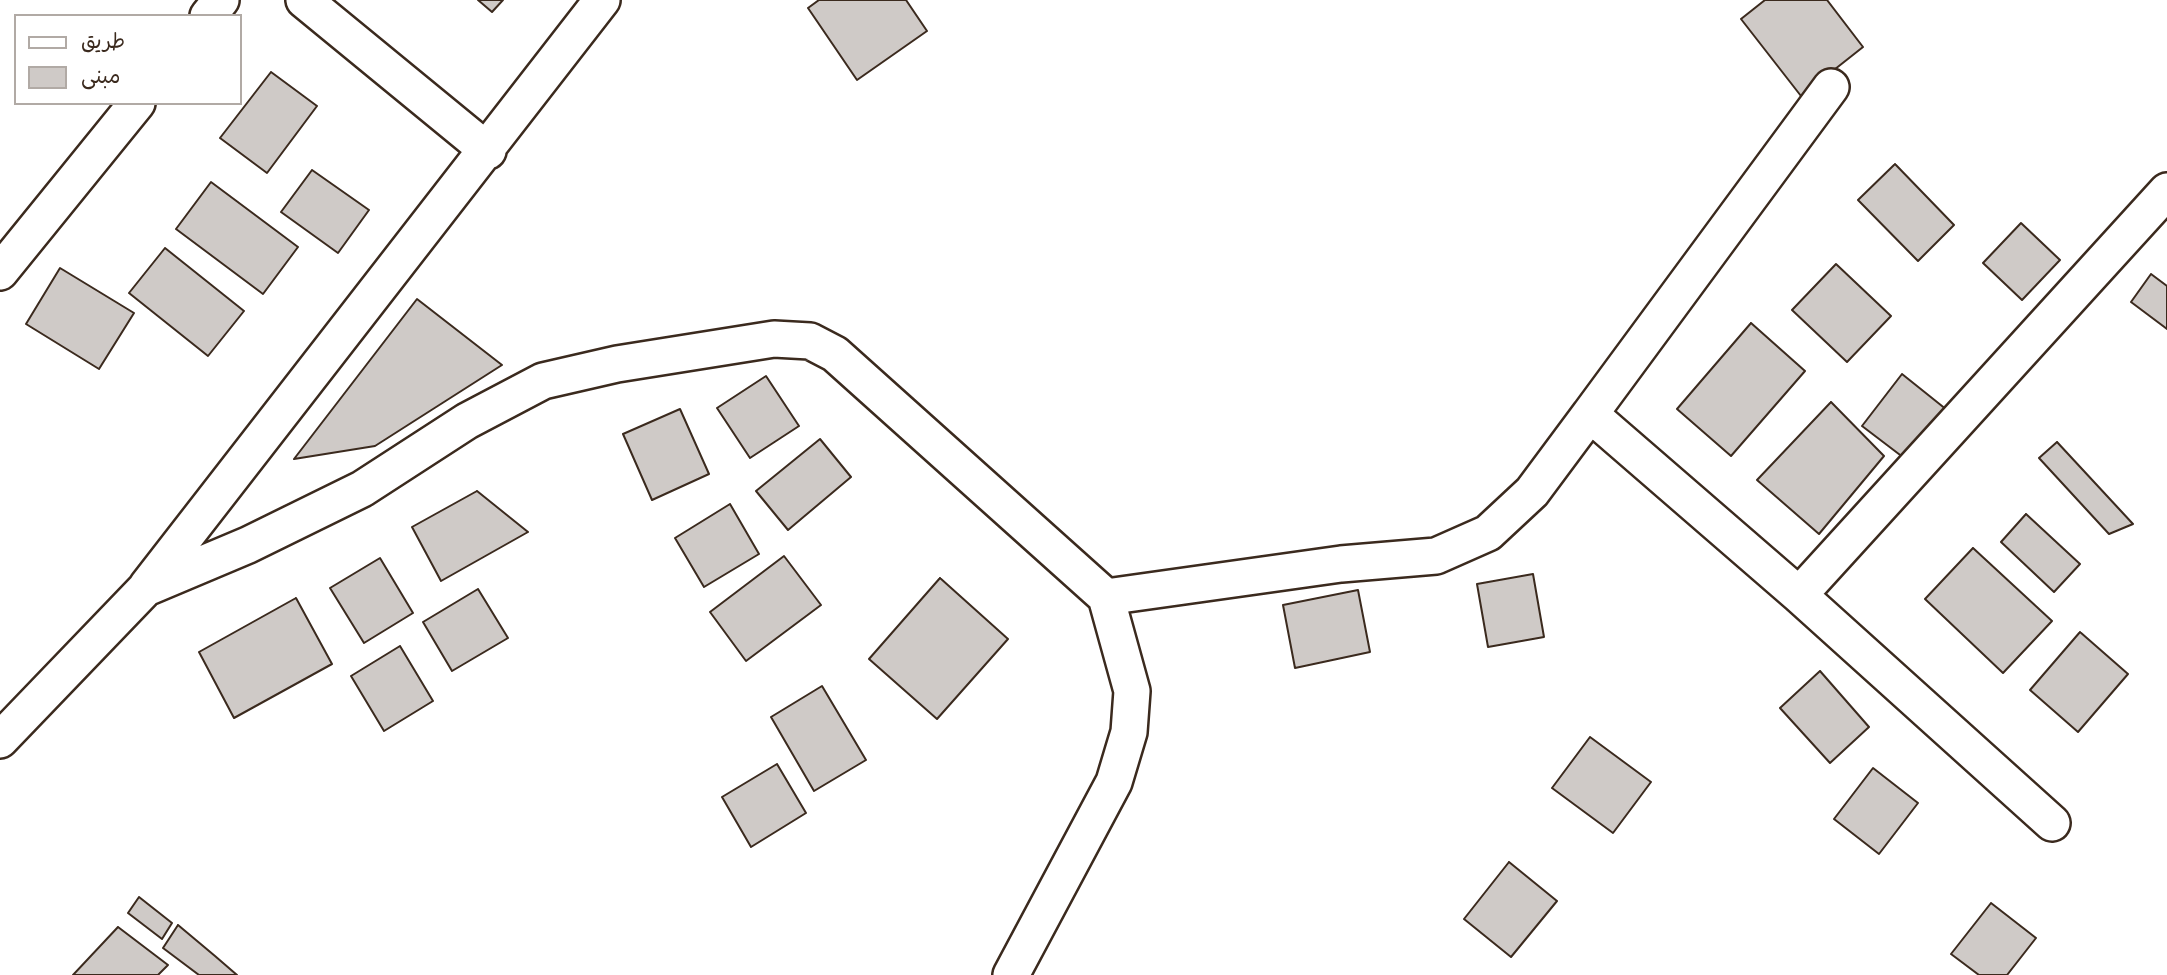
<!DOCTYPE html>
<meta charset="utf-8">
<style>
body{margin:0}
#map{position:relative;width:2167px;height:975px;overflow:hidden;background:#fff;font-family:Caveat,"Playpen Sans Arabic",sans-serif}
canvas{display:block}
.legend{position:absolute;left:14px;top:14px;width:228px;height:91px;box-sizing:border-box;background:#fff;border:2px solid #b1aaa5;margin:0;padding:9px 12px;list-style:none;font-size:21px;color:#3b2a1e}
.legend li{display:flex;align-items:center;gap:14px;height:35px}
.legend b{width:35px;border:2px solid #b1aaa5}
</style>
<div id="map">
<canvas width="2167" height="975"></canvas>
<ul class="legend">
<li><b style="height:9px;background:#fff"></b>طريق</li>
<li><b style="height:19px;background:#cfcac7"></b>مبنى</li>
</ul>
</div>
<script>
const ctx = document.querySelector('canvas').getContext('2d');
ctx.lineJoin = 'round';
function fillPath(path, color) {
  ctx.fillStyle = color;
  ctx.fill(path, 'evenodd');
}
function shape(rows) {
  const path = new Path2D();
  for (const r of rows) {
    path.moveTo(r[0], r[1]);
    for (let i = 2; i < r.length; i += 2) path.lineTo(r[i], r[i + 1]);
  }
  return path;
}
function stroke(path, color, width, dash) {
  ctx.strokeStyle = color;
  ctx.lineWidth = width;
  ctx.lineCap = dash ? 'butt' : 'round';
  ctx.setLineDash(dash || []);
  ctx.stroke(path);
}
const building = shape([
 [478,0,503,0,492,12,478,0],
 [819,0,906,0,927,31,857,80,808,8,819,0],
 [1765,0,1827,0,1863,47,1801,96,1741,19,1765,0],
 [271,72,317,106,267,173,220,138,271,72],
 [1895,164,1954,225,1918,261,1858,200,1895,164],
 [312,170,369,210,338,253,281,212,312,170],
 [211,182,298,247,263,294,176,229,211,182],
 [2021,223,2060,260,2022,300,1983,263,2021,223],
 [165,248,244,311,208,356,129,293,165,248],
 [1836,264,1891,316,1847,362,1792,310,1836,264],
 [60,268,134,313,99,369,26,324,60,268],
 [2151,274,2167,286,2167,329,2131,302,2151,274],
 [417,299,502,365,375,446,294,459,417,299],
 [1751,323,1805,371,1731,456,1677,409,1751,323],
 [1902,374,1947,410,1908,461,1862,426,1902,374],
 [766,376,799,426,750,458,717,408,766,376],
 [1831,402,1884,456,1819,534,1757,480,1831,402],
 [680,409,709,474,652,500,623,434,680,409],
 [820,439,851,477,788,530,756,491,820,439],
 [2057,442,2133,524,2109,534,2039,458,2057,442],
 [477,491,528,532,441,581,412,527,477,491],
 [730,504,759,554,704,587,675,538,730,504],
 [2026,514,2080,564,2054,592,2001,542,2026,514],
 [1973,548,2052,621,2003,673,1925,599,1973,548],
 [784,556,821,605,746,661,710,612,784,556],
 [380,558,413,613,364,643,330,588,380,558],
 [1533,574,1544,637,1488,647,1477,584,1533,574],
 [940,578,1008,639,937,719,869,659,940,578],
 [478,589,508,638,452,671,423,622,478,589],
 [1358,590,1370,652,1295,668,1283,605,1358,590],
 [296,598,332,664,234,718,199,652,296,598],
 [2080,632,2128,674,2078,732,2030,690,2080,632],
 [400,646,433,701,384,731,351,676,400,646],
 [1820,671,1869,727,1830,763,1780,708,1820,671],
 [822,686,866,760,814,791,771,717,822,686],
 [1590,737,1651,782,1613,833,1552,788,1590,737],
 [777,764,806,813,751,847,722,797,777,764],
 [1873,768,1918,803,1879,854,1834,819,1873,768],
 [1509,862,1557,901,1511,957,1464,919,1509,862],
 [139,897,172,923,162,939,128,913,139,897],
 [1991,903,2036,938,2007,975,1979,975,1951,954,1991,903],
 [178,925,215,956,237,975,199,975,163,948,178,925],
 [118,927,168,965,158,975,73,975,118,927]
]);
fillPath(building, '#cfcac7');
stroke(building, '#3b2a1e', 2);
const street = shape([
 [304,0,488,151],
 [208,16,221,0],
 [0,272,137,103],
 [1590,414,1831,87],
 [147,586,602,0],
 [1106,597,1341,564,1436,556,1488,533,1532,492,1590,414,1799,595],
 [0,740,146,588,248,545,362,489,467,421,543,381,617,364,774,339,810,341,835,354,1106,597,1132,691,1129,732,1114,782,1011,975],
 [2052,823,1799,595,2167,191]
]);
stroke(street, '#3b2a1e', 40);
stroke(street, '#fff', 35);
</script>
